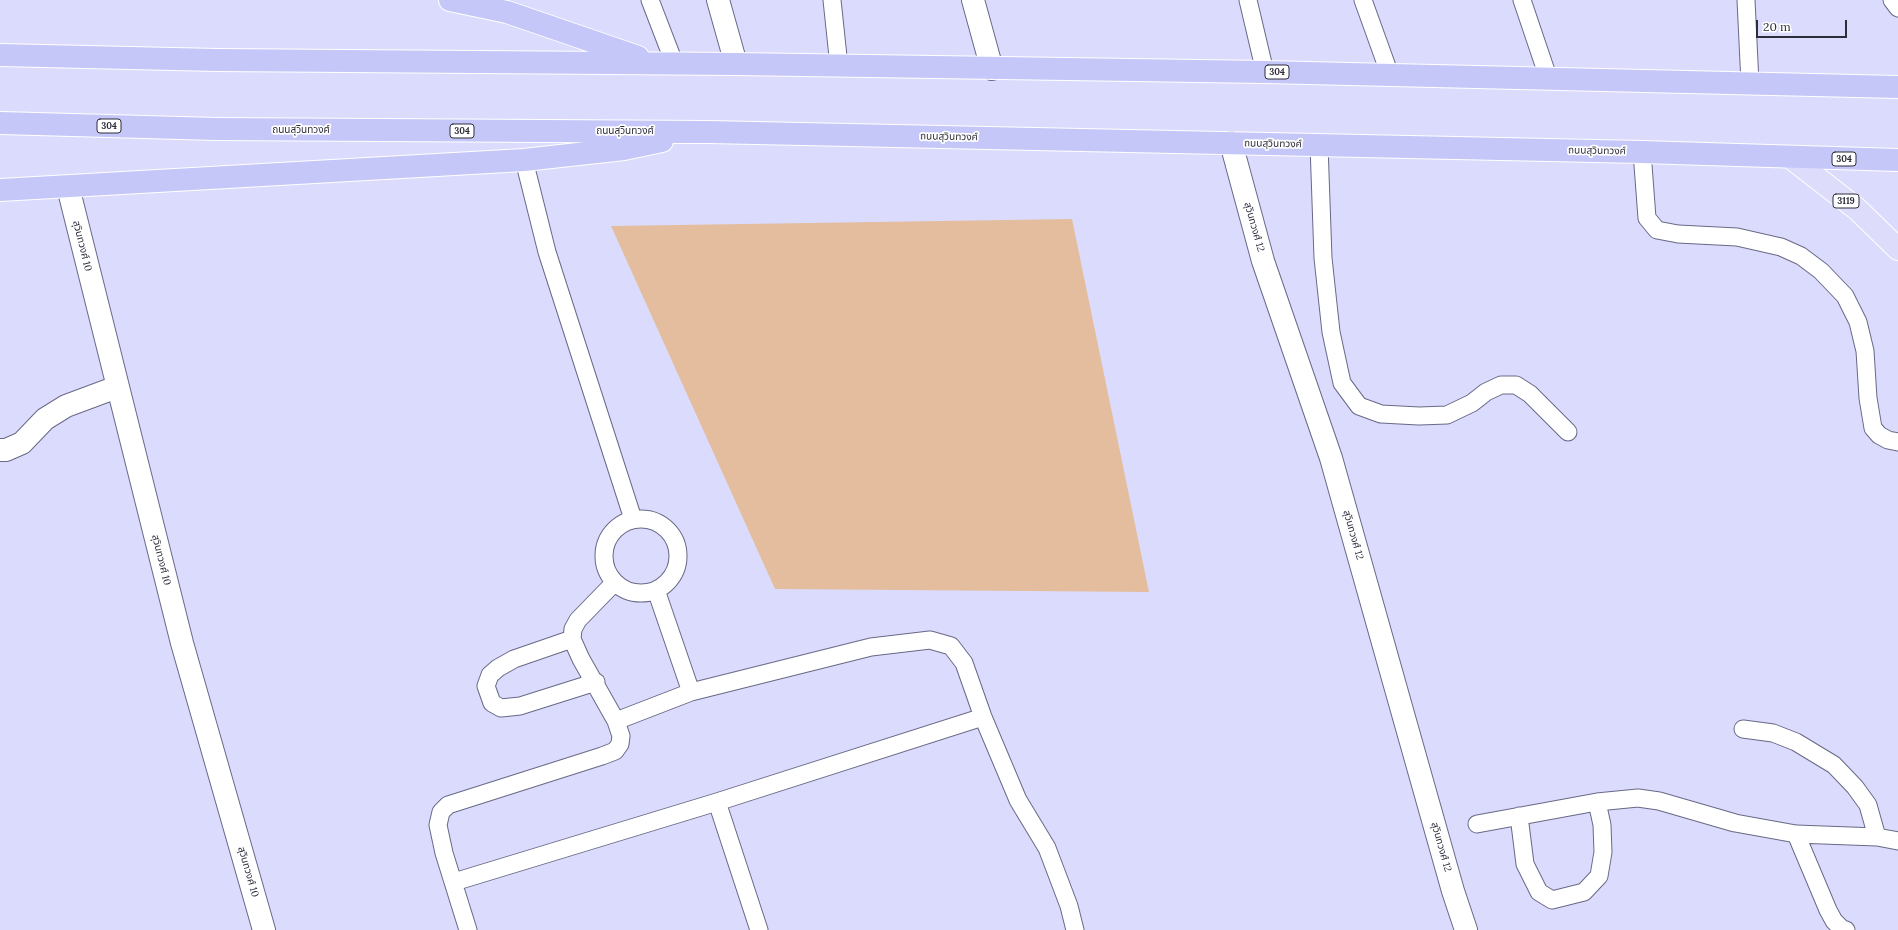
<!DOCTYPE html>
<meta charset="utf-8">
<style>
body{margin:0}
#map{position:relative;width:1898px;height:930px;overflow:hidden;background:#dbdcfd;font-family:Lora,serif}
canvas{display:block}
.scale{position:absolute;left:1756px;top:20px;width:91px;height:18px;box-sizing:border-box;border:2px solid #2d2d3a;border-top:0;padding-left:5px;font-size:12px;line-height:14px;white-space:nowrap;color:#2d2d3a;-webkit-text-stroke:3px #fff;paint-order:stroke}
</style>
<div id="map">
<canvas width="1898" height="930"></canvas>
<div class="scale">20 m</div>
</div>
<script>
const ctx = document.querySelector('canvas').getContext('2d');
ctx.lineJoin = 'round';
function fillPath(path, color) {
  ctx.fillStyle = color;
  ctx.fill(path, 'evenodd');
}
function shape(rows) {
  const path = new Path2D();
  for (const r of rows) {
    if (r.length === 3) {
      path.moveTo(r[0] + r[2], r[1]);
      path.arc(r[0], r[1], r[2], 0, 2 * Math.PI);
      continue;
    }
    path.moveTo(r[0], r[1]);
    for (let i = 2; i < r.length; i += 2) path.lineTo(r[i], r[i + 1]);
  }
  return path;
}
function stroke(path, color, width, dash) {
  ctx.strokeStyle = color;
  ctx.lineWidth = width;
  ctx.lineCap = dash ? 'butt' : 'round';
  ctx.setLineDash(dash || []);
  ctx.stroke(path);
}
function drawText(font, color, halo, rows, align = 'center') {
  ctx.font = font + ' Lora,"Noto Sans Thai",serif';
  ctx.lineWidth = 3.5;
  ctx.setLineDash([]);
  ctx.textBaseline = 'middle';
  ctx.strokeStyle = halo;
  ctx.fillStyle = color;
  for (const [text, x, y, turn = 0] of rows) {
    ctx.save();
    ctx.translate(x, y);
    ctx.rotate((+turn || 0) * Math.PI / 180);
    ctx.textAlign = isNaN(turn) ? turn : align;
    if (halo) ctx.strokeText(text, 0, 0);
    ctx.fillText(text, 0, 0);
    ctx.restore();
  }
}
fillPath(shape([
 [1072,219,1149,592,775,589,611,226]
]), '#e3bd9e');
const lane = shape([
 [650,0,675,65],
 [832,0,839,66],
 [1248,0,1265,72],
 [1363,0,1390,75],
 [1522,0,1548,77],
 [1746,0,1750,83],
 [1892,0,1898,8],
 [1319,145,1323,258,1331,332,1342,383,1359,406,1381,414,1419,416,1447,415,1472,403,1486,392,1501,385,1516,385,1530,394,1568,432],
 [1642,152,1647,218,1657,230,1678,234,1737,237,1781,247,1801,256,1821,271,1845,296,1858,322,1865,351,1868,398,1873,428,1879,435,1888,440,1898,442],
 [524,160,547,252,633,519],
 [641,556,37],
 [656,590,691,692,871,647,930,640,951,646,964,663,983,717,1018,800,1047,848,1069,906,1075,930],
 [572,639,514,659,498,668,490,675,486,686,492,703,501,708,520,706,596,682],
 [616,721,691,692],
 [1743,729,1773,733,1796,742,1834,765,1855,787,1868,805,1877,837,1898,841],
 [717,802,759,930],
 [1519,816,1525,864,1539,892,1552,900,1584,892,1599,876,1603,852,1602,825,1597,802],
 [1477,824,1597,802,1638,798,1659,801,1735,823,1796,834,1877,837],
 [1796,834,1828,910,1834,921,1842,929,1846,930],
 [454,882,717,802,983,717],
 [468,930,444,853,438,825,441,812,448,805,602,756,615,751,620,744,621,736,616,721,581,659,572,639,573,629,578,620,614,583]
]);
const street = shape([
 [718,0,736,64],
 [973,0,992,69],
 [1231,143,1263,261,1331,458,1396,689,1453,891,1466,930],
 [68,187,182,643,264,930],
 [0,450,6,450,22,443,45,419,66,406,117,387]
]);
const primary = shape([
 [1790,157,1857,209,1898,249]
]);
const highway = shape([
 [450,0,507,12,638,57],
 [0,55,217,60,736,64,1265,72,1898,87],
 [0,123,217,129,708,132,1642,152,1898,160],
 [0,190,524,160,624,149,662,141]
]);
stroke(lane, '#686986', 19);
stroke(street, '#686986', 24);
stroke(primary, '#fff', 24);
stroke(highway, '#fff', 24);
stroke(lane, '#fff', 17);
stroke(street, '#fff', 22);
stroke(primary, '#ddddfb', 22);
stroke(highway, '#c6c7f9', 22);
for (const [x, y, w] of [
 [1277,72,24],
 [109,126,24],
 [462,131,24],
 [1844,159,24],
 [1846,201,26]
]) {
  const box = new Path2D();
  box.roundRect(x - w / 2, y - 7, w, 14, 3);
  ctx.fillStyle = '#fff';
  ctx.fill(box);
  stroke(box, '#2d2d3a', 1);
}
drawText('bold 9px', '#2d2d3a', null, [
 ["304",1277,72],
 ["304",109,126],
 ["304",462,131],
 ["304",1844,159],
 ["3119",1846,201]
]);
drawText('10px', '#2d2d3a', '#fff', [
 ["ถนนสุวินทวงศ์",301,130],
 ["ถนนสุวินทวงศ์",625,131],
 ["ถนนสุวินทวงศ์",949,137,1],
 ["ถนนสุวินทวงศ์",1273,144,1],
 ["ถนนสุวินทวงศ์",1597,151,1],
 ["สุวินทวงศ์ 12",1254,227,74],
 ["สุวินทวงศ์ 10",82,246,76],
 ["สุวินทวงศ์ 12",1353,535,74],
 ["สุวินทวงศ์ 10",161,560,76],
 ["สุวินทวงศ์ 12",1441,847,74],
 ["สุวินทวงศ์ 10",248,872,74]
]);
</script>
